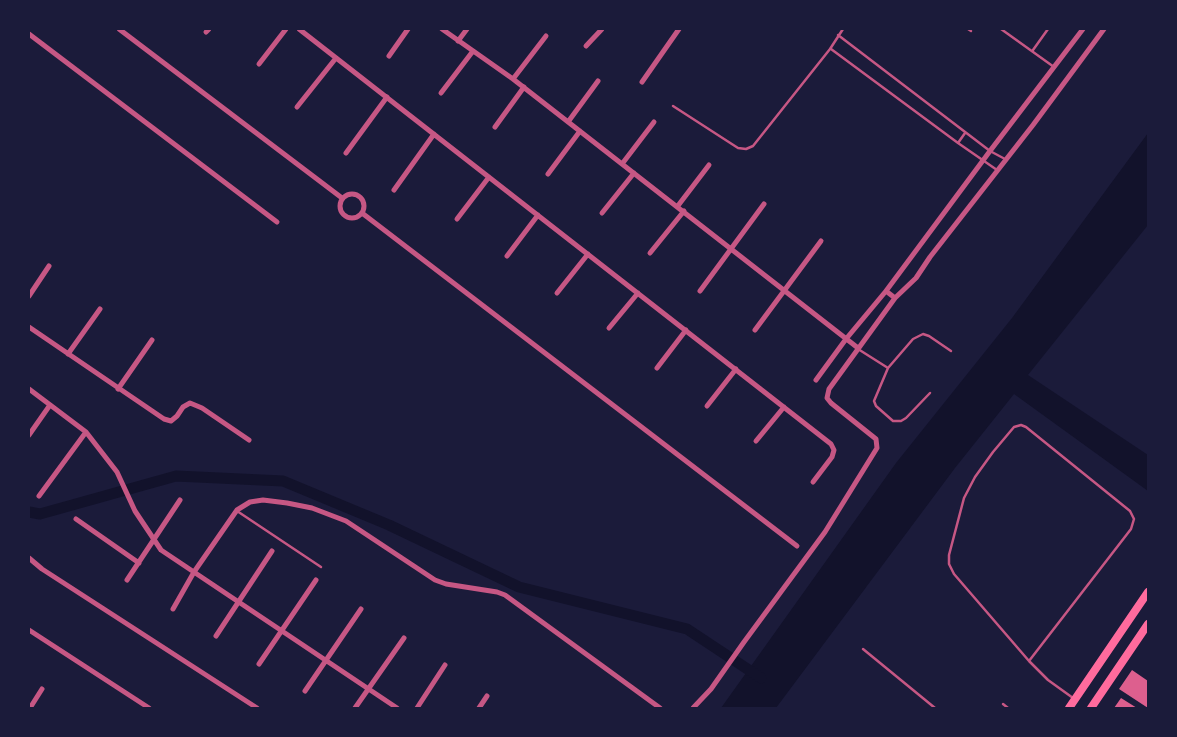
<!DOCTYPE html>
<style>
body{margin:0}
#map{position:relative;width:1177px;height:737px;overflow:hidden;background:#1b1b3a;font-family:"Noto Sans",sans-serif}
canvas{display:block}
.frame{position:absolute;inset:0;border:30px solid #1b1b3a;pointer-events:none}
</style>
<div id="map">
<canvas width="1177" height="737"></canvas>
<div class="frame"></div>
</div>
<script>
const ctx = document.querySelector('canvas').getContext('2d');
ctx.lineJoin = 'round';
function fillPath(path, color) {
  ctx.fillStyle = color;
  ctx.fill(path, 'evenodd');
}
function shape(rows) {
  const path = new Path2D();
  for (const r of rows) {
    if (r.length === 3) {
      path.moveTo(r[0] + r[2], r[1]);
      path.arc(r[0], r[1], r[2], 0, 2 * Math.PI);
      continue;
    }
    path.moveTo(r[0], r[1]);
    for (let i = 2; i < r.length; i += 2) path.lineTo(r[i], r[i + 1]);
  }
  return path;
}
function stroke(path, color, width, dash) {
  ctx.strokeStyle = color;
  ctx.lineWidth = width;
  ctx.lineCap = dash ? 'butt' : 'round';
  ctx.setLineDash(dash || []);
  ctx.stroke(path);
}
fillPath(shape([
 [1148,133,1148,225,1028,375,1148,455,1148,491,1014,394,955,468,776,708,721,708,896,463,1012,318]
]), '#12122b');
stroke(shape([
 [29,512,40,514,176,476,283,481,389,525,519,587,687,629,761,678]
]), '#12122b', 11);
fillPath(shape([
 [1132,670,1148,681,1148,708,1119,689],
 [1121,698,1137,708,1114,708]
]), '#dd5f8e');
stroke(shape([
 [968,29,971,31],
 [1001,29,1054,67],
 [838,35,990,151,1005,159],
 [831,49,958,143,997,170],
 [1033,50,1048,29],
 [673,106,738,148,746,149,753,146,830,49,843,29],
 [958,143,965,133],
 [858,349,888,368,874,401,876,406,893,421,901,421,906,418,930,393],
 [888,368,913,339,923,334,929,336,951,351],
 [237,511,321,567],
 [863,649,935,708],
 [1029,661,1131,529,1134,519,1130,511,1026,427,1021,425,1014,427,993,452,975,477,964,498,949,555,949,564,954,574,1029,661,1048,680,1073,698],
 [1003,704,1008,708]
]), '#c65784', 2.5);
stroke(shape([
 [119,29,342,198],
 [299,29,831,444,834,450,832,457,813,482],
 [442,29,513,79,858,348],
 [206,32,209,29],
 [29,34,277,222],
 [458,41,467,29],
 [586,46,602,29],
 [389,56,408,29],
 [259,64,286,29],
 [513,79,546,36],
 [642,82,679,29],
 [441,93,473,51],
 [297,107,336,58],
 [568,122,598,81],
 [495,127,524,87],
 [346,153,387,97],
 [622,164,654,122],
 [548,174,580,131],
 [394,190,434,134],
 [352,206,12],
 [677,207,709,165],
 [362,213,797,546],
 [602,213,634,173],
 [457,219,489,177],
 [650,253,684,211],
 [507,256,538,215],
 [700,291,764,204],
 [557,293,588,254],
 [29,296,49,266],
 [895,298,886,291,990,151,1083,29],
 [29,327,164,419,171,421,177,416,183,407,190,403,202,408,249,440],
 [609,328,638,293],
 [755,330,821,241],
 [68,354,100,309],
 [657,368,686,330],
 [816,380,846,339,886,291],
 [29,389,86,432,117,472,135,511,161,550,397,708],
 [118,389,152,340],
 [707,406,736,369],
 [29,435,50,405],
 [756,441,784,407],
 [39,496,86,432],
 [76,519,139,563],
 [29,558,42,569,257,708],
 [127,580,180,500],
 [173,609,194,572,237,510,250,502,263,500,287,503,312,508,346,521,435,580,446,584,497,592,505,595,660,708],
 [29,630,149,708],
 [216,636,272,551],
 [259,664,316,580],
 [305,691,361,609],
 [30,708,42,689],
 [355,708,404,638],
 [417,708,445,665],
 [479,708,487,696],
 [693,708,711,689,744,642,825,532,877,448,876,439,831,403,827,398,829,389,895,298,916,278,930,257,1033,125,1104,29]
]), '#c65784', 5);
stroke(shape([
 [1069,708,1148,592],
 [1091,708,1148,624]
]), '#ff6b9d', 8);
</script>
